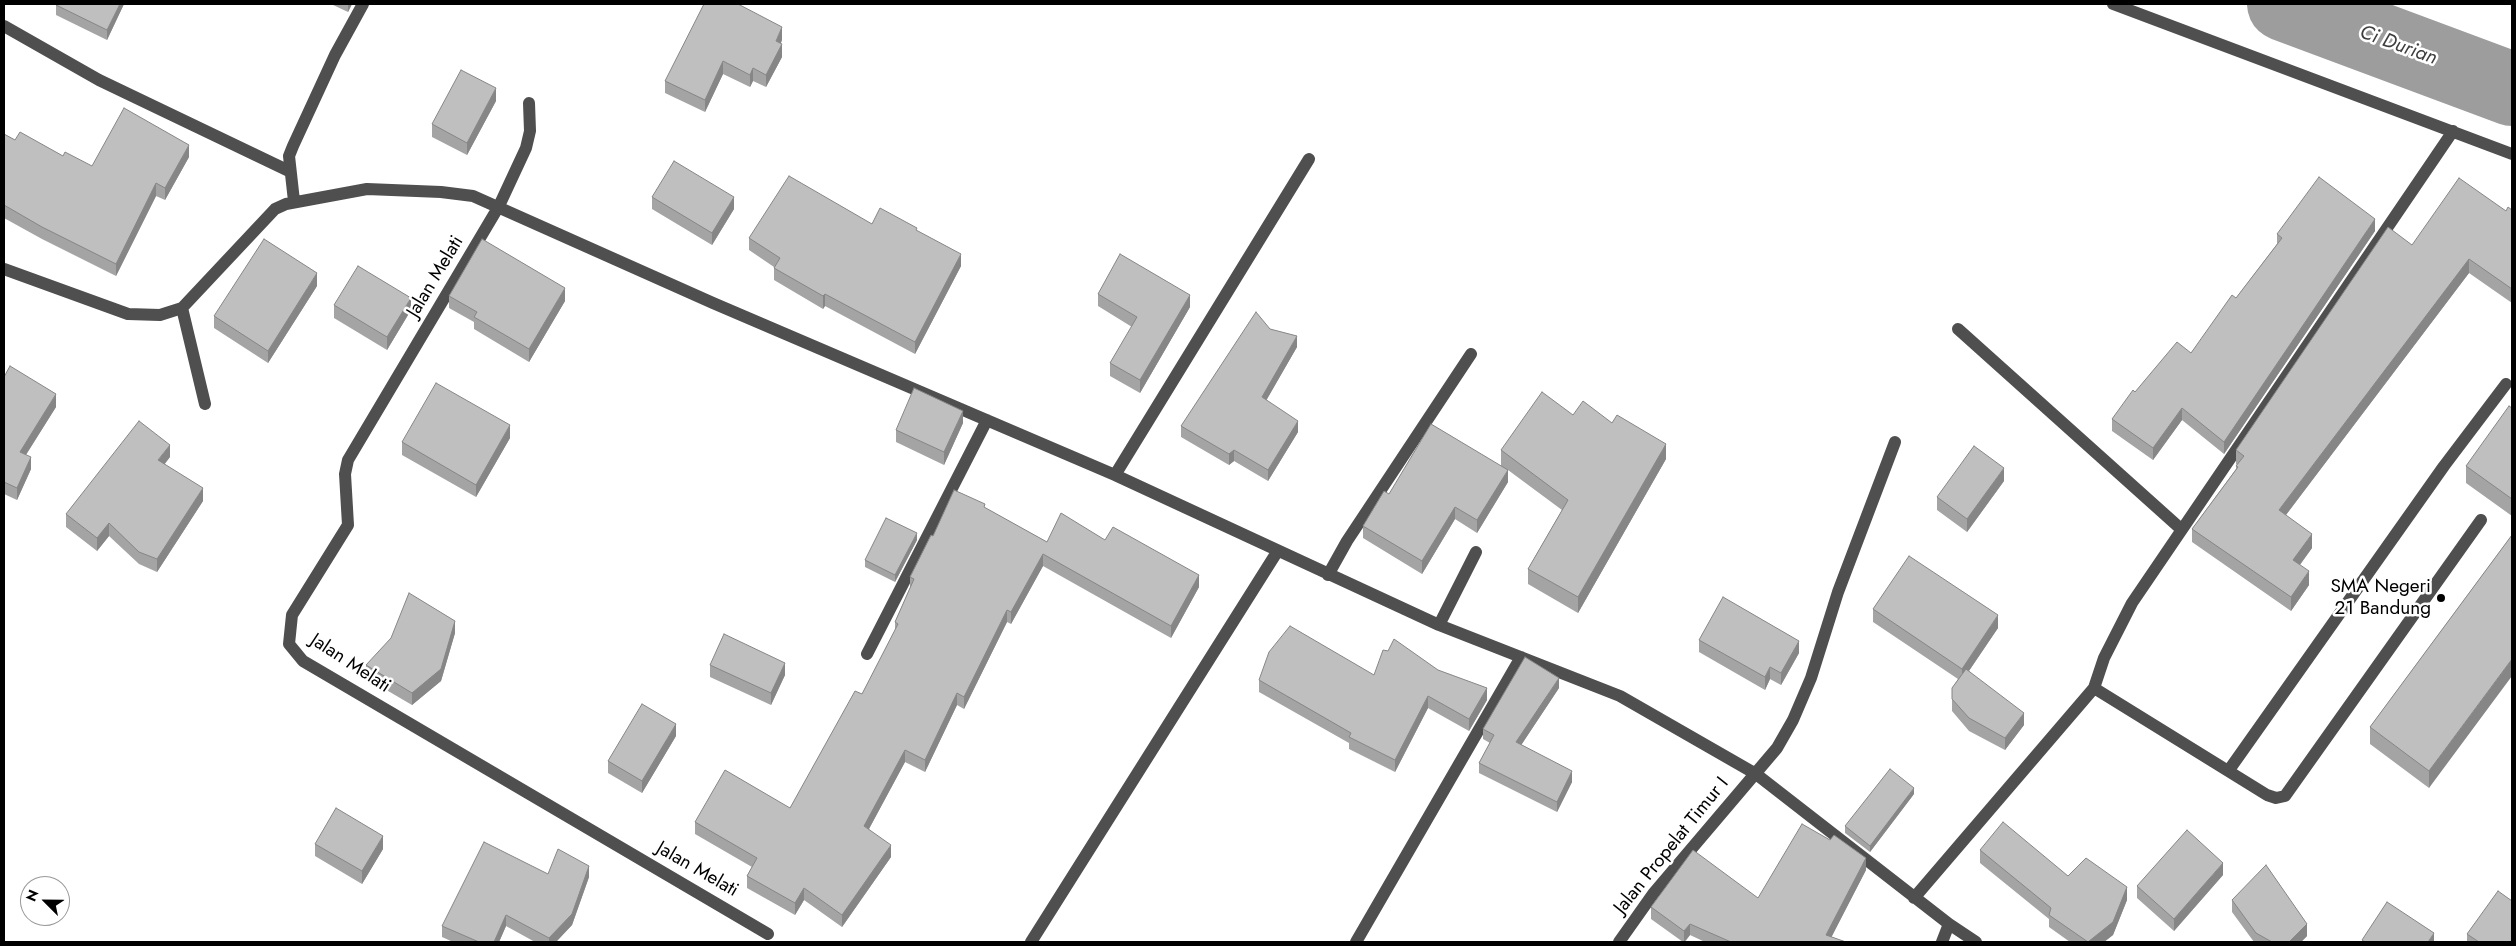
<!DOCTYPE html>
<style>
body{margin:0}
#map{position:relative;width:2516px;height:946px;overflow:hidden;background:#fff;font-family:Jost,sans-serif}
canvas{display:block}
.frame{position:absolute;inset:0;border:5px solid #000;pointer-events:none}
.north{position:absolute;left:20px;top:876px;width:50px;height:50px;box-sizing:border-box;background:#fff;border:1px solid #999;border-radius:50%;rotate:293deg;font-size:14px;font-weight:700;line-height:20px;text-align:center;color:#000}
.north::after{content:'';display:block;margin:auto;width:18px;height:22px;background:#000;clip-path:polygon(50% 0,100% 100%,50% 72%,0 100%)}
</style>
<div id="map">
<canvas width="2516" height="946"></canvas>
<div class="frame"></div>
<div class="north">N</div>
</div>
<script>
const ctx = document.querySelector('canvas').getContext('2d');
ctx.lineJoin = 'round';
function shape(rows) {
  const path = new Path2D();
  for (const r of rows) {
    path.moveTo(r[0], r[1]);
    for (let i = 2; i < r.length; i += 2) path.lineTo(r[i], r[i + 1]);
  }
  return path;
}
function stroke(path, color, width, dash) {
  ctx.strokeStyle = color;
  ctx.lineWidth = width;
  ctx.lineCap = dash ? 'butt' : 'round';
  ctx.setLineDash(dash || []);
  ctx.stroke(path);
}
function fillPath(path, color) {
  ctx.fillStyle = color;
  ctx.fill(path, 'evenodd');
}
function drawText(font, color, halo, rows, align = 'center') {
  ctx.font = font + ' Jost,sans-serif';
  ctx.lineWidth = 5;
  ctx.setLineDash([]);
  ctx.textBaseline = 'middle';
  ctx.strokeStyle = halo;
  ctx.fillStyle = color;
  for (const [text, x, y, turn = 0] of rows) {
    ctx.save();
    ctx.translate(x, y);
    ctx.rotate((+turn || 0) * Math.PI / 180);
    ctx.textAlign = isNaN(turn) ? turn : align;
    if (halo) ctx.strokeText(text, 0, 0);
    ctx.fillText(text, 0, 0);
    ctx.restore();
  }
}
stroke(shape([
 [2284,4,2512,89]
]), '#9d9d9d', 74);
stroke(shape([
 [2113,4,2512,154],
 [4,26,99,80,289,171],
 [529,103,530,131,526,148,499,206,348,460,345,474,348,525,292,615,289,644,303,661,768,934],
 [294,201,289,156,293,146,335,55,363,4],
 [4,269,128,314,160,315,182,308,275,209,286,204,367,189,441,192,473,196,713,303,1115,475,1439,625,1620,696,1756,774,1949,924,1976,942],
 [182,308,205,404],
 [1958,329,2181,529],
 [1115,475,1309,159],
 [1328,575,1347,541,1471,354],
 [1439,625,1476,552],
 [867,654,987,420],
 [2094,688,2267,795,2276,798,2285,796,2481,520],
 [2229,770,2444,466,2506,384],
 [1914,898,2094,688,2104,658,2132,603,2453,131],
 [1031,942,1277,552],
 [1356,942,1521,657],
 [1619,942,1653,894,1777,748,1793,720,1811,678,1838,592,1895,442],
 [1942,942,1949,924]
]), '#4f4f4f', 12);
fillPath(shape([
 [124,4,107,40,56,15,56,5],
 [331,4,352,4,348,12],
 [782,40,781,43,782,57,766,87,753,81,750,87,723,74,705,112,665,93,665,81],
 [496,101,467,155,432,137,432,124],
 [4,134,15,140,92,166,189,157,165,200,156,196,116,276,42,239,4,218],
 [652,197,734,209,712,245,652,209],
 [2512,210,2512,303,2469,273,2286,515,2312,548,2300,565,2309,585,2291,611,2192,542,2192,529,2236,469,2236,466,2237,465,2236,464,2236,450,2412,245,2506,211],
 [872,224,917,231,961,266,915,354,825,306,823,309,774,280,774,267,749,250,749,238],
 [2375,231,2224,454,2182,420,2153,460,2112,431,2112,419,2135,392,2191,353,2236,298,2277,244,2277,234],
 [317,286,268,363,214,328,214,316],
 [1098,294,1190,307,1140,393,1110,376,1110,363,1132,327,1098,306],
 [449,296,565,301,529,362,474,329,474,322,449,308],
 [334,305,411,310,387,350,334,318],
 [1270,329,1297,347,1266,400,1298,432,1268,481,1234,461,1229,465,1181,437,1181,426],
 [4,377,56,407,26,455,31,469,17,500,4,494],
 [2512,408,2512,516,2466,483,2466,466],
 [1573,415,1612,423,1666,459,1578,613,1528,584,1528,569,1562,510,1508,470,1508,482,1477,533,1455,519,1422,574,1363,538,1363,526,1389,494,1501,465,1501,450],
 [963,423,944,465,896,442,896,430],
 [510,438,476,497,402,455,402,442],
 [170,457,164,464,203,501,157,572,139,564,109,536,97,551,66,527,66,514],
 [2004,481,1967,532,1937,510,1937,497],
 [985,508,1047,542,1105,540,1199,587,1171,638,1043,566,1011,624,1007,622,964,709,957,705,925,772,905,762,869,829,891,857,842,927,804,900,795,915,747,888,747,876,752,867,695,834,695,822,790,808,862,694,895,631,895,622,910,588,910,577,933,536],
 [2512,535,2429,788,2370,744,2370,727],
 [917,540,895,582,865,567,865,560],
 [1873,609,1998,628,1969,671,2024,725,2005,750,1969,731,1952,711,1952,688,1958,679,1873,622],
 [455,633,441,681,412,705,366,678,366,665],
 [1699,640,1799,653,1781,685,1770,679,1765,690,1699,652],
 [710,665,785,675,771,705,710,677],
 [1438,670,1487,700,1469,731,1428,708,1395,772,1349,749,1349,743,1259,692,1259,680,1374,675],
 [1559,688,1521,745,1572,782,1557,812,1479,773,1479,763,1490,743,1483,739,1483,729],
 [676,736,642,793,608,773,608,761],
 [1914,794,1870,852,1845,833,1845,826],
 [315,844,383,849,362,884,315,856],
 [1980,850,2068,876,2127,900,2113,935,2104,942,2070,942,2049,927,2049,919,1980,863],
 [1866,870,1831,937,1846,942,1705,942,1690,935,1685,942,1683,942,1651,919,1651,907,1758,898],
 [548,874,589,877,572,925,556,942,535,942,506,926,499,942,453,942,442,937,442,926],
 [2223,875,2174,931,2137,898,2137,886],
 [2232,900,2307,936,2301,942,2254,942,2232,912],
 [2467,934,2512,942,2467,942]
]), '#a4a4a4');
fillPath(shape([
 [120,4,124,4,107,40,107,30],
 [348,4,352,4,348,12],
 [782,27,782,40,776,53,776,41],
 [782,44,782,57,766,87,766,75],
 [723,61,723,74,705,112,705,100],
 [753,68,753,81,750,87,750,75],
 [496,88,496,101,467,155,467,143],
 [189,145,189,157,165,200,165,188],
 [156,183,156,196,116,276,116,264],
 [734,197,734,209,712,245,712,233],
 [2375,219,2375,231,2224,454,2224,442],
 [961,254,961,266,915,354,915,342],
 [2469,259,2469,273,2279,524,2279,510],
 [317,273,317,286,268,363,268,351],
 [565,288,565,301,529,362,529,349],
 [825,294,825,306,823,309,823,296],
 [1190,295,1190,307,1140,393,1140,380],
 [411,298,411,310,387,350,387,337],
 [1297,336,1297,347,1262,408,1262,397],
 [56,394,56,407,20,464,20,452],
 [2182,408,2182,420,2153,460,2153,448],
 [963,411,963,423,944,465,944,452],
 [1298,421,1298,432,1268,481,1268,470],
 [510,425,510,438,476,497,476,485],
 [1666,444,1666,459,1578,613,1578,597],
 [170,445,170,457,158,473,158,460],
 [1234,450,1234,461,1229,465,1229,454],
 [31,457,31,469,17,500,17,488],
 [2004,468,2004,481,1967,532,1967,519],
 [1508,470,1508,482,1477,533,1477,520],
 [203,488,203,501,157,572,157,559],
 [1455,507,1455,519,1422,574,1422,561],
 [109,523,109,536,97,551,97,538],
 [917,533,917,540,895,582,895,575],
 [2312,534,2312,548,2293,574,2293,560],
 [1043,554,1043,566,1011,624,1011,612],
 [2309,571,2309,585,2291,611,2291,597],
 [1199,575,1199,587,1171,638,1171,626],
 [1007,610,1007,622,964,709,964,697],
 [1998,615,1998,628,1962,681,1962,669],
 [455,621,455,633,441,681,412,705,412,693],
 [1799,641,1799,653,1781,685,1781,673],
 [2512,659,2512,676,2429,788,2429,771],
 [785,663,785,675,771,705,771,693],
 [1770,667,1770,679,1765,690,1765,677],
 [1559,678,1559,688,1516,753,1516,742],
 [1487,688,1487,700,1469,731,1469,719],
 [957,693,957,705,925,772,925,760],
 [1428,696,1428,708,1395,772,1395,760],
 [2024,713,2024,725,2005,750,2005,738],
 [676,724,676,736,642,793,642,781],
 [905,750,905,762,864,838,864,826],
 [1572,771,1572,782,1557,812,1557,802],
 [1914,788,1914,794,1870,852,1870,846],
 [383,836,383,849,362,884,362,871],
 [891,845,891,857,842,927,842,915],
 [1866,858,1866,870,1829,942,1826,935],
 [2223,863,2223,875,2174,931,2174,919],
 [589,866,589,877,572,925,556,942,549,942,549,938],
 [2127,887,2127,900,2113,935,2104,942,2088,942],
 [804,888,804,900,795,915,795,903],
 [506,915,506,926,499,942,494,942],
 [1690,924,1690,935,1684,942,1684,931],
 [2307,924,2307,936,2301,942,2289,942],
 [2434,933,2434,942,2428,942]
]), '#868686');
const building = shape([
 [56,4,120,4,107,30,56,5,56,4],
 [704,4,738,4,782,27,776,41,782,44,766,75,753,68,750,75,723,61,705,100,665,81,704,4],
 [461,70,496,88,467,143,432,124,461,70],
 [124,108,189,145,165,188,156,183,116,264,42,227,4,205,4,134,15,140,20,132,63,156,65,152,92,166,124,108],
 [674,161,734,197,712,233,652,197,674,161],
 [789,176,872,224,880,208,917,228,916,230,961,254,915,342,825,294,823,296,774,268,780,258,749,238,789,176],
 [2319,177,2375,219,2224,442,2182,408,2153,448,2112,419,2133,390,2135,392,2177,342,2191,353,2232,295,2236,298,2282,238,2277,234,2319,177],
 [2459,178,2506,211,2508,207,2512,210,2512,289,2469,259,2279,510,2312,534,2293,560,2309,571,2291,597,2192,529,2238,467,2236,466,2244,456,2236,450,2388,227,2412,245,2459,178],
 [264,239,317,273,268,351,214,316,264,239],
 [482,239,565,288,529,349,474,317,477,312,449,296,482,239],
 [1120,254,1190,295,1140,380,1110,363,1137,317,1098,294,1120,254],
 [358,266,411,298,387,337,334,305,358,266],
 [1256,312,1270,329,1297,336,1262,397,1298,421,1268,470,1234,450,1229,454,1181,426,1256,312],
 [10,366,56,394,20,452,31,457,17,488,4,482,4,377,10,366],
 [436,383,510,425,476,485,402,442,436,383],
 [914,388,963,411,944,452,896,430,914,388],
 [1542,392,1573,415,1583,401,1612,423,1617,415,1666,444,1578,597,1528,569,1568,500,1501,450,1542,392],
 [2509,406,2512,408,2512,499,2466,466,2509,406],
 [139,421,170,445,158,460,203,488,157,559,139,552,109,523,97,538,66,514,139,421],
 [1431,424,1508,470,1477,520,1455,507,1422,561,1363,526,1384,491,1389,494,1431,424],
 [1974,446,2004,468,1967,519,1937,497,1974,446],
 [954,490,985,504,984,507,1047,542,1061,513,1105,540,1113,527,1199,575,1171,626,1043,554,1011,612,1007,610,964,697,957,693,925,760,905,750,864,826,891,845,842,915,804,888,795,903,747,876,757,858,695,822,725,770,790,808,855,691,862,694,898,624,895,622,914,579,910,577,931,535,933,536,954,490],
 [886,518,917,533,895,575,865,560,886,518],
 [2512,535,2512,659,2429,771,2370,727,2512,535],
 [1909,556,1998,615,1962,669,1873,609,1909,556],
 [409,593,455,621,441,669,412,693,366,665,391,638,409,593],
 [1723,597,1799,641,1781,673,1770,667,1765,677,1699,640,1723,597],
 [1290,626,1374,675,1383,650,1388,651,1394,639,1438,670,1487,688,1469,719,1428,696,1395,760,1349,737,1351,733,1259,680,1269,652,1290,626],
 [724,634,785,663,771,693,710,665,724,634],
 [1525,657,1559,678,1516,742,1572,771,1557,802,1479,763,1494,735,1483,729,1525,657],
 [1966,669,2024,713,2005,738,1969,718,1952,699,1952,688,1966,669],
 [642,704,676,724,642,781,608,761,642,704],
 [1890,769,1914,788,1870,846,1845,826,1890,769],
 [336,808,383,836,362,871,315,844,336,808],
 [2003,822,2068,876,2086,858,2127,887,2113,922,2088,942,2049,915,2051,908,1980,850,2003,822],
 [1802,824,1830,840,1834,835,1866,858,1826,935,1846,942,1731,942,1690,924,1684,931,1651,907,1693,850,1758,898,1802,824],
 [2187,830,2223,863,2174,919,2137,886,2187,830],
 [484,842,548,874,558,849,589,866,572,914,549,938,506,915,494,942,479,942,442,926,484,842],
 [2266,865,2307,924,2289,942,2272,942,2256,933,2232,900,2266,865],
 [2498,891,2512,901,2512,942,2479,942,2467,934,2498,891],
 [2387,902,2434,933,2428,942,2365,942,2362,940,2387,902]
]);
fillPath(building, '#bfbfbf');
stroke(building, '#868686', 1);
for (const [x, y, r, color] of [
 [2441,598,5,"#000"]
]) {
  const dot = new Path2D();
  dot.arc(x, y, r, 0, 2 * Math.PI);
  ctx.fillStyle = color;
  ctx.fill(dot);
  stroke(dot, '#fff', 2);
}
drawText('19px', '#000', '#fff', [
 ["Jalan Melati",436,277,-59],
 ["Jalan Melati",350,664,33],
 ["Jalan Propelat Timur I",1672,846,-51],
 ["Jalan Melati",697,870,30]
]);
drawText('19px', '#000', '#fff', [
 ["SMA Negeri",2431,587],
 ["21 Bandung",2431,609]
], 'right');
drawText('italic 20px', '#3e3e3e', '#fff', [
 ["Ci Durian",2398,46,20]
]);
</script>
